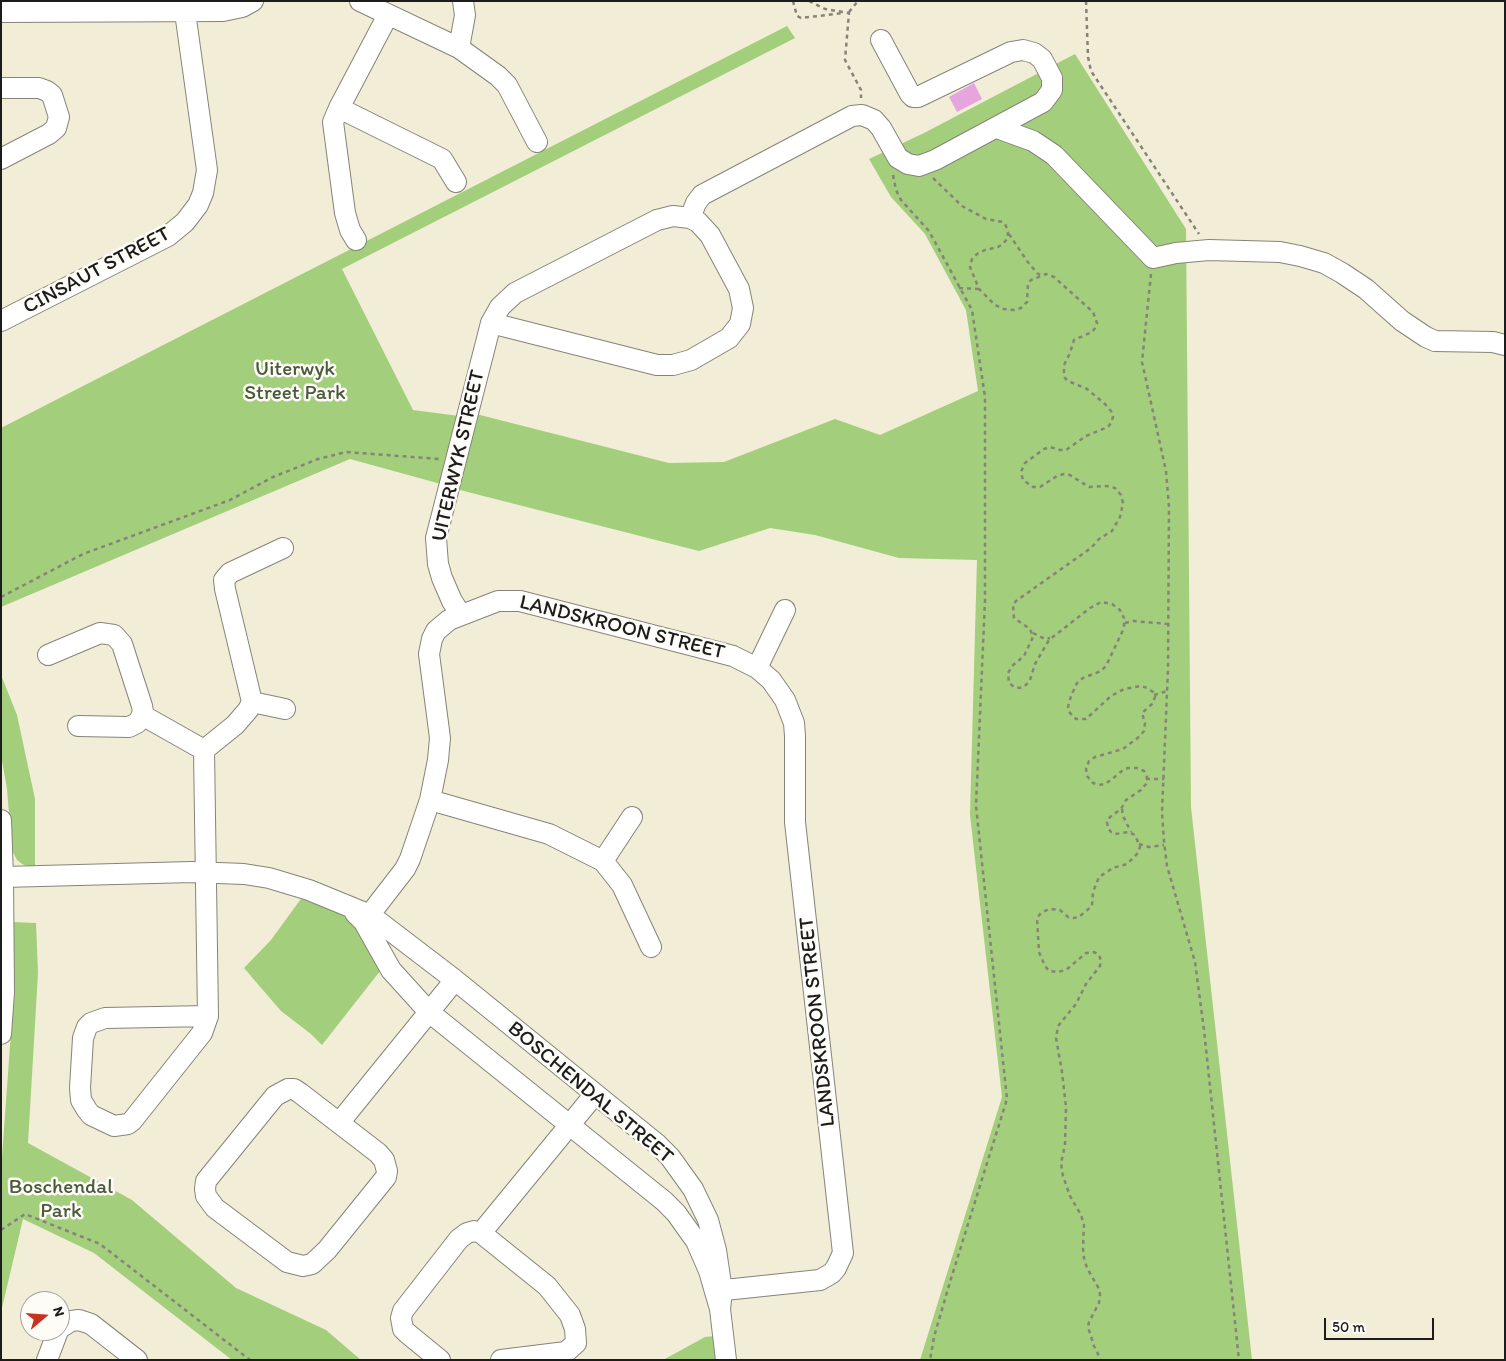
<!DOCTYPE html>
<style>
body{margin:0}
#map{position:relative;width:1506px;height:1361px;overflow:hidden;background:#f1edd6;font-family:Itim,sans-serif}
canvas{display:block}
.frame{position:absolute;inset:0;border:2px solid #1c1c1c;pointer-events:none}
.north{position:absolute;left:20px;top:1291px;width:50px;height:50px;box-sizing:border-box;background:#fdfcf7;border:1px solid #a3a29f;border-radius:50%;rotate:72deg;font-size:14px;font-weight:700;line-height:20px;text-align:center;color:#1c1c1c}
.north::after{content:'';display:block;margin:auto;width:18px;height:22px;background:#c8321e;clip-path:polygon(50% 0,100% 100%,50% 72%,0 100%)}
.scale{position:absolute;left:1324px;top:1318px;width:110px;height:22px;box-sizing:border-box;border:2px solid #1c1c1c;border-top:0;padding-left:6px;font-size:15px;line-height:18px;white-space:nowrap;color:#1c1c1c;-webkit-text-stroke:4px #fdfcf7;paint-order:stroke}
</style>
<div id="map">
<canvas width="1506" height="1361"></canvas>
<div class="frame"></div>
<div class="north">N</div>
<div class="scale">50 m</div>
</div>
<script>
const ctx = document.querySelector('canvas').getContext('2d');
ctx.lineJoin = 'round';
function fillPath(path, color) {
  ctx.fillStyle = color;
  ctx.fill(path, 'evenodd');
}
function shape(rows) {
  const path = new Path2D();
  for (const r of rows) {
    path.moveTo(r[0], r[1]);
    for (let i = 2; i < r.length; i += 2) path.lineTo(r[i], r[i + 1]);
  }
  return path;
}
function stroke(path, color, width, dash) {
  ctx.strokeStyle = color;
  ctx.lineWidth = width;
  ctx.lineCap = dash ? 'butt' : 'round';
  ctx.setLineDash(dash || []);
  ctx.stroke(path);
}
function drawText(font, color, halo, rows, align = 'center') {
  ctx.font = font + ' Itim,sans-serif';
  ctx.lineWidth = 5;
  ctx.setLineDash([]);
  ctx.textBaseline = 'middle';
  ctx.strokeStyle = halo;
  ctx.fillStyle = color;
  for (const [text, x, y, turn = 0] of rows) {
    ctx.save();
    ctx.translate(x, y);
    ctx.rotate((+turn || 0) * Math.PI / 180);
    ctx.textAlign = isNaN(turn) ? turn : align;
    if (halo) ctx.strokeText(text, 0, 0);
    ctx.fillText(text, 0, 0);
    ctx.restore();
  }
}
fillPath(shape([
 [787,26,795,38,342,269,413,410,459,416,441,484,350,459,1,607,1,428],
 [1075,54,1186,229,1191,807,1252,1360,920,1360,1002,1097,970,815,977,560,899,558,815,535,770,528,699,551,456,489,476,414,669,463,724,462,835,419,880,435,978,391,966,310,925,234,891,197,869,159,924,133],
 [1,675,17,715,35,799,35,869,22,864,17,860,12,850,7,789,1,755],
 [303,896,343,914,352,921,384,966,322,1045,311,1034,281,1011,244,968,271,940],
 [12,922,36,923,38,973,28,1143,132,1200,236,1288,326,1330,361,1360,232,1360,94,1253,23,1219,1,1312,1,1171,12,1018],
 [715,1336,717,1360,663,1360,705,1337]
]), '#a3ce7b');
fillPath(shape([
 [974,83,982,99,957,112,949,97]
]), '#e6a5de');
const minor = shape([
 [360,1,459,48,498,76,507,85,537,142],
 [1,12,223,11,242,7,253,1],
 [459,48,465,15,463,1],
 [1,88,39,88,47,91,52,95,59,117,56,128,49,134,1,159],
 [339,108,442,159,456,182],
 [997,128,1033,141,1054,155,1153,258,1176,253,1209,250,1280,252,1300,256,1324,263,1342,273,1366,289,1402,321,1426,337,1435,341,1493,342,1505,345],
 [690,218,696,203,702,195,852,116,862,115,874,120,881,128,898,158,908,164,919,166,935,160,1043,102,1052,90,1052,78,1042,59,1034,53,1023,50,1011,52,918,97,913,97,910,94,881,40],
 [356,240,350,230,345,213,333,122,339,108,388,15],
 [1,321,168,236,185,222,198,205,203,193,207,170,185,12],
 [461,615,452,601,442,578,438,564,436,538,491,323,500,307,515,293,657,220,673,216,690,218,698,222,710,235,739,289,743,308,740,324,729,338,691,360,673,365,657,365,491,323],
 [48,655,100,633,114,635,122,644,142,706,143,712,140,719,137,723,129,727,78,726],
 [757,668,785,610],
 [252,702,285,709],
 [142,715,204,750],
 [204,750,208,1016],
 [204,750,235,725,248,710,252,702,225,589,224,580,230,573,283,548],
 [430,800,549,834,603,861,622,885,651,947],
 [1,820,3,877,4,992,1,1034],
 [603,861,632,817],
 [3,877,192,872,244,874,269,878,309,890,370,915,455,980,657,1144,670,1157,693,1189,708,1220,716,1250,722,1291,720,1309],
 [355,913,364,922,391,970,429,1012,664,1201,676,1213,696,1241,709,1271,720,1309,726,1360],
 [364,922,405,869,410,859,430,800,438,760,440,738,429,654,432,639,436,631,449,620,498,601,520,601,733,656,757,668,771,680,785,700,794,723,795,736,795,822,843,1253,836,1268,832,1273,820,1280,715,1291],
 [208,1016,202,1033,132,1121,128,1124,114,1126,91,1115,87,1110,81,1100,80,1088,83,1038,87,1027,91,1023,105,1018,208,1016],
 [288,1089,294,1089,300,1093,378,1153,384,1160,387,1171,386,1177,327,1250,312,1264,303,1266,287,1262,215,1208,206,1196,205,1189,206,1181,275,1096,288,1089],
 [339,1123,455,980],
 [481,1233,595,1094],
 [60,1328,71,1321,79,1320,91,1324,137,1360],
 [47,1360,58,1331],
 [440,1360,407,1333,403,1329,401,1318,403,1311,459,1239,467,1233,474,1231,481,1233,547,1286,570,1315,575,1329,576,1343,566,1352,501,1360]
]);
stroke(minor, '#868479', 22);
stroke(shape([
 [793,1,797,16,801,18,844,13],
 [809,1,825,9,849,13,845,60,861,90,861,98],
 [1086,1,1088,57,1091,71,1199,234],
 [849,12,858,1],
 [893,175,896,190,901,200,929,231,972,310,985,397,985,600,976,806,1007,1099,950,1282,934,1337,930,1360],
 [933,178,962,206,986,219,1003,222,1006,226,1008,233,1007,239,1003,244,998,247,985,250,977,254,972,259,970,267,979,289,995,305,1004,309,1014,310,1021,308,1027,302,1028,284,1031,280,1046,274,1054,277,1093,312,1097,323,1095,328,1092,332,1074,340,1070,353,1064,365,1064,372,1065,378,1068,381,1087,389,1105,404,1111,411,1113,417,1111,423,1108,427,1086,436,1066,450,1060,450,1050,447,1044,449,1025,463,1021,472,1023,480,1033,487,1040,487,1057,476,1064,474,1070,475,1089,487,1107,486,1115,488,1121,495,1123,503,1120,517,1112,531,1099,539,1091,548,1016,601,1013,605,1014,618,1030,629,1033,637,1024,656,1012,666,1008,673,1009,683,1014,687,1020,688,1026,685,1030,680,1035,664,1049,640,1090,608,1101,602,1112,604,1120,610,1124,618,1124,628,1106,666,1101,671,1083,678,1077,683,1071,696,1068,707,1070,713,1076,719,1086,719,1111,696,1124,689,1141,686,1147,688,1153,692,1155,697,1152,704,1142,713,1145,723,1144,731,1140,736,1123,749,1095,757,1089,761,1086,768,1087,776,1093,783,1099,785,1105,784,1111,780,1123,770,1128,768,1137,768,1144,771,1147,777,1146,784,1141,790,1126,800,1121,809,1110,817,1107,822,1108,828,1111,832,1115,834,1129,832,1135,835,1140,847,1138,853,1127,864,1113,868,1099,877,1093,892,1092,906,1079,917,1073,918,1068,917,1060,910,1049,909,1041,913,1037,918,1039,952,1045,966,1049,971,1057,972,1066,970,1086,953,1094,952,1099,955,1101,961,1100,966,1086,984,1076,1004,1058,1026,1056,1038,1062,1072,1066,1107,1065,1145,1061,1163,1063,1176,1070,1196,1081,1215,1084,1225,1083,1248,1084,1258,1087,1268,1098,1287,1100,1294,1099,1303,1089,1322,1088,1327,1094,1346,1101,1360],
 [1009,234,1027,261,1037,273,1040,275],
 [1151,274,1142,362,1166,471,1169,507,1168,669,1162,812,1164,841,1167,866,1195,962,1204,1030,1239,1360],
 [959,288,979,289],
 [1,597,83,554,230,500,273,477,318,459,346,452,439,459],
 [1125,623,1133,621,1168,624],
 [1033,633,1045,639,1050,638],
 [1154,695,1167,691],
 [1146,779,1164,779],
 [1122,809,1123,816,1131,832],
 [1139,844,1149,847,1164,845],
 [1,1230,25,1214,100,1244,250,1360]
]), '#868479', 2.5, [4, 4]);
stroke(minor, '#fff', 20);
drawText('21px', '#1c1c1c', '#fdfcf7', [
 ["CINSAUT STREET",97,271,-28],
 ["UITERWYK STREET",459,456,-77],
 ["LANDSKROON STREET",622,628,14],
 ["LANDSKROON STREET",818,1022,-96],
 ["BOSCHENDAL STREET",590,1093,40]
]);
drawText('21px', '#4b5a3d', '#fdfcf7', [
 ["Uiterwyk",295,370],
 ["Street Park",295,394],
 ["Boschendal",61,1188],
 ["Park",61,1212]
]);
</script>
